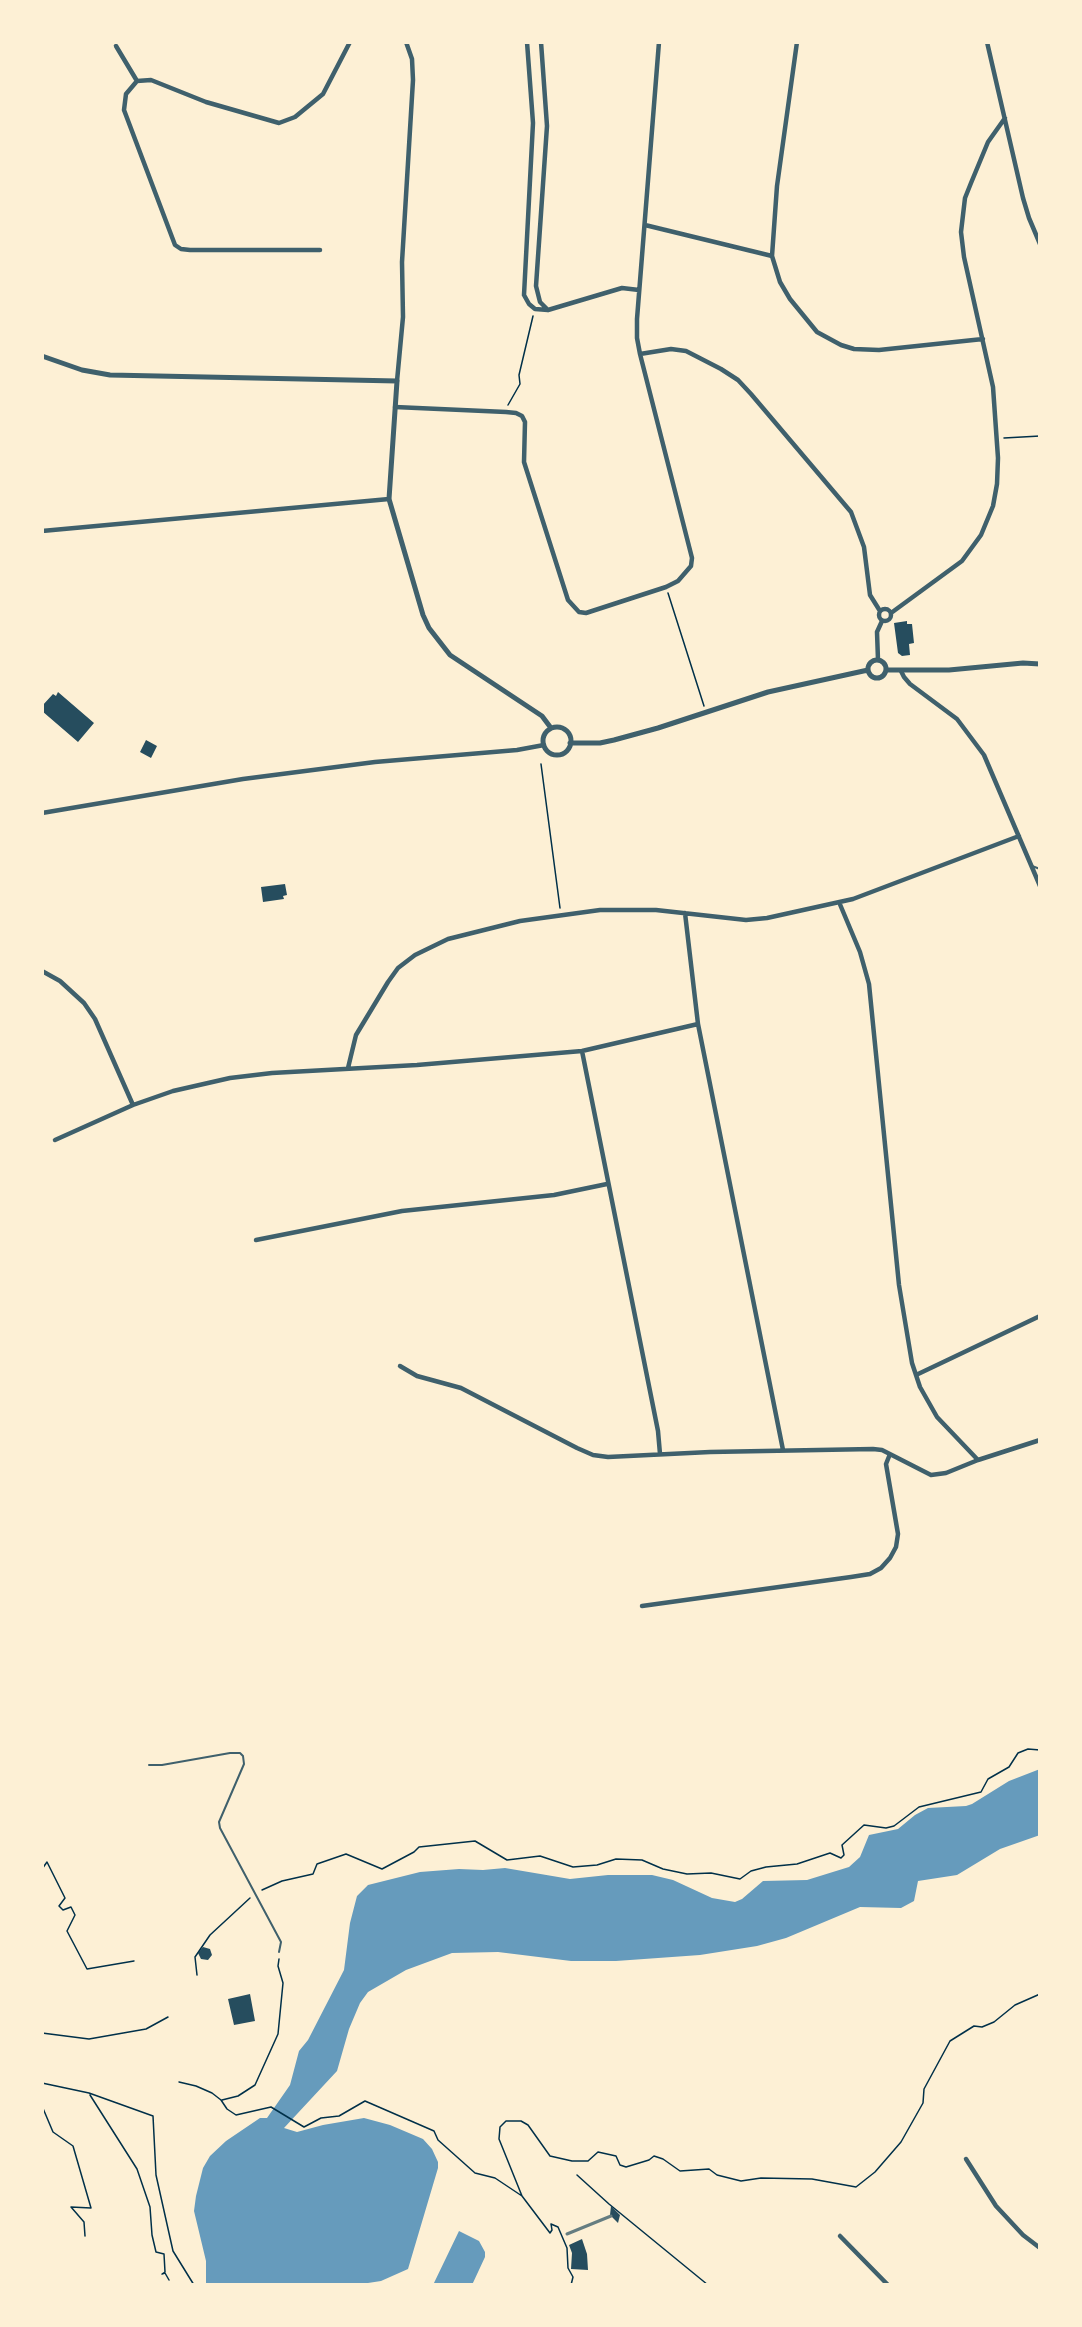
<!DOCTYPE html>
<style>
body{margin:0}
#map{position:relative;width:1082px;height:2327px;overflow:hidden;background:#fdf0d5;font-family:Merriweather,serif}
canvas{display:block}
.frame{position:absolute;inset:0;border:44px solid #fdf0d5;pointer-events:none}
</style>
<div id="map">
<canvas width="1082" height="2327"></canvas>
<div class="frame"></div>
</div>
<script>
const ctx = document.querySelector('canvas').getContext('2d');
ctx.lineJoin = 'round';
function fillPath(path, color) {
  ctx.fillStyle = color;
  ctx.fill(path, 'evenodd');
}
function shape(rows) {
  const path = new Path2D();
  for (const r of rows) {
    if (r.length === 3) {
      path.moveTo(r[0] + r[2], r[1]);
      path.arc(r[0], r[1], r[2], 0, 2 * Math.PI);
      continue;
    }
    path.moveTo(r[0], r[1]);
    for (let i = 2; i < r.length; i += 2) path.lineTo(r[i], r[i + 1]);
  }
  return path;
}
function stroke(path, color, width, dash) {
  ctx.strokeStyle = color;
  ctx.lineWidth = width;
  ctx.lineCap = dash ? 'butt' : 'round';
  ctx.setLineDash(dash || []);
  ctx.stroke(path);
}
fillPath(shape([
 [1040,1769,1040,1835,1000,1849,957,1875,918,1881,914,1901,901,1908,860,1907,786,1938,757,1946,700,1955,616,1961,571,1961,498,1952,452,1953,406,1970,368,1992,360,2003,349,2029,337,2071,284,2128,297,2132,323,2125,364,2118,390,2125,423,2139,432,2149,438,2162,438,2168,408,2269,381,2281,355,2285,209,2285,206,2283,206,2261,194,2211,196,2196,203,2168,210,2156,226,2141,260,2118,267,2118,290,2085,299,2051,308,2040,344,1970,350,1923,357,1896,368,1885,420,1872,459,1869,483,1870,505,1868,570,1879,608,1875,652,1875,673,1880,712,1898,735,1902,742,1899,763,1881,807,1880,849,1867,860,1857,869,1835,898,1829,915,1815,928,1808,966,1806,972,1804,1009,1781],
 [459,2231,479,2241,485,2252,485,2257,472,2285,433,2285]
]), '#669bbc');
fillPath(shape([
 [907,621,907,624,912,624,914,643,909,644,910,655,902,656,898,653,894,623],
 [58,692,94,723,78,742,42,711,42,706,53,694,56,696],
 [146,740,157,746,151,758,140,752],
 [285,884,287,895,283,896,284,899,263,902,261,887],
 [203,1947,210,1949,212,1955,208,1960,201,1959,198,1953],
 [250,1994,255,2021,234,2025,228,1999],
 [611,2206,620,2215,618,2223,610,2215],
 [582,2239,587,2254,588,2270,571,2269,572,2253,569,2245]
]), '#264d5e');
stroke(shape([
 [508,405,520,384,519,375,533,316],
 [1004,438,1040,436],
 [668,593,704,706],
 [541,764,560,908],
 [42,1869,47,1862,65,1898,59,1906,63,1910,71,1907,75,1915,67,1931,87,1969,134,1961],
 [262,1890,282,1881,313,1874,317,1864,346,1854,382,1869,414,1852,419,1847,475,1841,507,1860,540,1856,573,1867,597,1865,616,1859,642,1860,663,1869,687,1874,711,1873,740,1879,751,1871,766,1867,797,1864,830,1853,841,1858,844,1855,842,1845,864,1825,886,1828,894,1826,919,1807,981,1792,988,1779,1009,1767,1018,1753,1028,1749,1040,1750],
 [197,1975,195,1957,210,1935,250,1898],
 [42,2033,89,2039,146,2029,168,2017],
 [179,2082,196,2086,212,2093,221,2100,227,2109,236,2115,271,2107,304,2127,321,2118,339,2116,365,2101,434,2131,438,2140,475,2173,495,2178,522,2196,550,2233,552,2230,551,2224,558,2227,567,2248,568,2268,573,2277,571,2285],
 [42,2083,89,2093,153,2116,156,2175,173,2251,194,2285],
 [90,2095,137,2169,150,2207,152,2235,156,2252,164,2254,165,2272,162,2274,165,2273,169,2280],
 [222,2100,238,2096,255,2085,278,2034,283,1983,278,1966,279,1959],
 [42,2106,53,2132,73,2146,91,2208,71,2207,84,2222,85,2236],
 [577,2175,609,2204,708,2285],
 [522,2196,499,2139,500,2127,506,2121,521,2121,528,2125,550,2156,572,2161,588,2161,598,2152,616,2156,620,2165,626,2167,649,2160,654,2156,663,2159,680,2171,709,2169,717,2175,741,2181,761,2178,812,2179,856,2187,875,2172,901,2142,923,2103,924,2089,950,2041,974,2026,982,2027,994,2022,1015,2005,1040,1994]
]), '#003049', 1.5);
stroke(shape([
 [1032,866,1040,869],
 [149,1765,162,1765,230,1753,240,1753,243,1756,244,1764,219,1822,220,1828,281,1942,279,1952]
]), '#3f606c', 2);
stroke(shape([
 [527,42,533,123,524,295,529,304,535,309,548,310,622,288,639,290],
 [541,42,547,126,536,286,540,302,548,310],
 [659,42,637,319,637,338,640,354,671,349,686,351,721,369,738,380,751,394,851,512,864,547,870,595,880,611],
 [797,42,777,186,772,256,780,282,790,299,817,332,841,345,854,349,879,350,983,339],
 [987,42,1023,198,1029,218,1040,244],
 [116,46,137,81,126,94,124,110,175,245,181,249,190,250,320,250],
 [137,81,151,80,206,102,279,123,295,117,323,94,350,42],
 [645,225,772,256],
 [397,381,403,317,402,262,413,80,412,59,406,42],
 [395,407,506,412,516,413,522,416,525,422,524,462,568,600,579,612,586,613,666,587,678,581,691,566,692,558,640,354],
 [42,531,389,499],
 [885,615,6],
 [891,613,962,561,981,535,993,506,997,484,998,458,993,387,964,257,961,232,965,198,971,183,988,142,1005,118],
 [878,660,877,632,882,621],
 [901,671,904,677,910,684,957,719,984,755,1040,886],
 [42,813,243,779,375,762,517,750,544,745],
 [839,902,860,952,869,984,899,1285,912,1363,920,1387,937,1417,978,1460,1040,1440],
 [685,913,698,1024,783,1450],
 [42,971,60,981,84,1003,95,1019,133,1105],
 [582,1051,658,1431,660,1454],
 [348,1068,356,1035,388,982,398,968,415,955,448,939,520,921,600,910,656,910,746,920,767,918,853,899,1019,836],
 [55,1140,133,1105,173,1091,230,1078,272,1073,417,1065,582,1051,698,1024],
 [256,1240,402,1211,554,1195,607,1184],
 [400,1366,417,1376,461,1388,577,1448,593,1455,608,1457,710,1452,873,1449,882,1450,931,1475,946,1473,978,1460],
 [916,1375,1040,1316],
 [642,1606,851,1577,870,1574,881,1568,890,1558,896,1547,898,1534,886,1464,890,1454],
 [966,2159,996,2206,1023,2235,1040,2248],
 [840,2236,888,2285]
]), '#3f606c', 4.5);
stroke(shape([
 [42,356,82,370,110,375,397,381,389,499,423,615,429,628,450,655,542,716,551,728],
 [877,669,9],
 [886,670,949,670,1023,663,1040,664],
 [557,741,14],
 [570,743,600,743,614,740,658,728,768,692,868,670]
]), '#3f606c', 5);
stroke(shape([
 [567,2234,611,2216]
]), '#657d81', 3);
</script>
